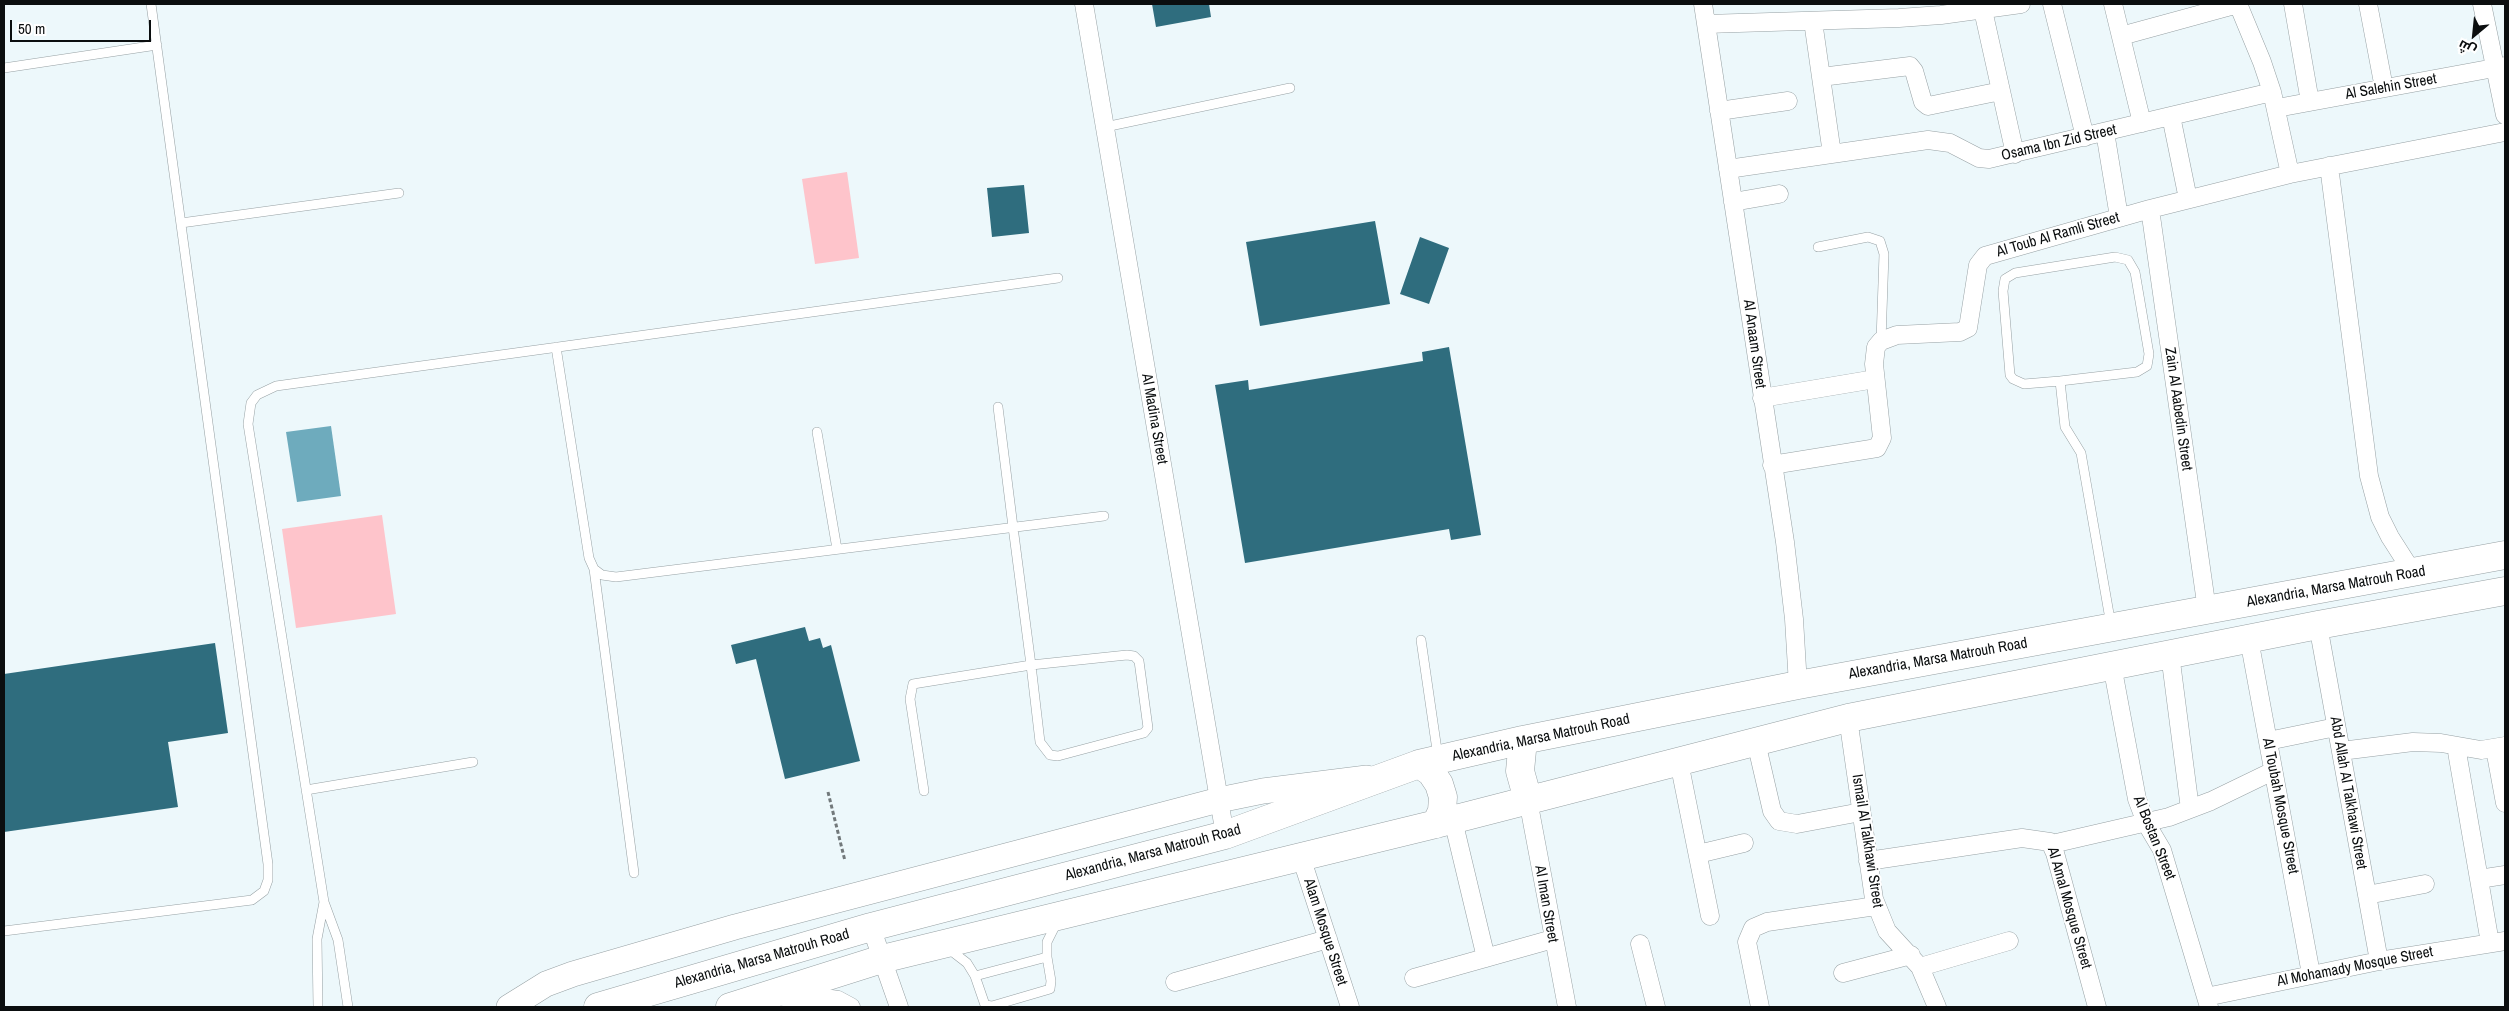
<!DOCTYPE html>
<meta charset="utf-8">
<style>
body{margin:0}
#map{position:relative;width:2509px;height:1011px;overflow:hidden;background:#edf8fb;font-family:"Archivo Narrow",Cairo,sans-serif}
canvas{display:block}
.frame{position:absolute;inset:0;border:5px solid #0b0e0f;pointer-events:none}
.north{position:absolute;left:2449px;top:10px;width:50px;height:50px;-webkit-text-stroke:4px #fff;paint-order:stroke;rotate:208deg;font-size:14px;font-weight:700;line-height:20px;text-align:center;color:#0b0e0f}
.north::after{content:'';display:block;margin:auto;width:18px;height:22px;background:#0b0e0f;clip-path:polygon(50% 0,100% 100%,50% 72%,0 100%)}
.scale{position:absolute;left:10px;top:20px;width:141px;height:22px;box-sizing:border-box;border:2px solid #0b0e0f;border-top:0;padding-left:6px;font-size:15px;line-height:18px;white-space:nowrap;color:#0b0e0f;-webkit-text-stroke:4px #fff;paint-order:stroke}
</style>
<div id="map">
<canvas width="2509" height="1011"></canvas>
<div class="frame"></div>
<div class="north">ش</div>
<div class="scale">50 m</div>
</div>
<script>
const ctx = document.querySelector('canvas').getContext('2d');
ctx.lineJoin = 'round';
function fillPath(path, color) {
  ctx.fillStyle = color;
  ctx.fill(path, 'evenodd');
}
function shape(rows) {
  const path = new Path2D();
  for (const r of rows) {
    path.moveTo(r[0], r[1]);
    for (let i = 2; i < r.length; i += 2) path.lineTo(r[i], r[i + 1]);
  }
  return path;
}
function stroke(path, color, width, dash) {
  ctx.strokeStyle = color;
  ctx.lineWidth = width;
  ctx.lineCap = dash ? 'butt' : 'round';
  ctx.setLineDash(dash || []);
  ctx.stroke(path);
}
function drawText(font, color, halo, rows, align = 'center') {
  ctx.font = font + ' "Archivo Narrow",sans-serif';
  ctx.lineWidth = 4;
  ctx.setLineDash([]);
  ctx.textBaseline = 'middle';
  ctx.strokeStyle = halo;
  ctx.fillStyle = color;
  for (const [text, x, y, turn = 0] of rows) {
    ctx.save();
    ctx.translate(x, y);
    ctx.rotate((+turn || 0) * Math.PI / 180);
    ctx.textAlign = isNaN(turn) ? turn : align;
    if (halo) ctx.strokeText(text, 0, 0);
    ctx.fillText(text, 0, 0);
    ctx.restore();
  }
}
fillPath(shape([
 [847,172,859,258,815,264,802,179],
 [382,515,396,614,296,628,282,529]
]), '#fec4cb');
fillPath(shape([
 [331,426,341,496,297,502,286,432]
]), '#6eabbd');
fillPath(shape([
 [1152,4,1209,4,1211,17,1156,27],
 [1024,185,1029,233,992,237,987,188],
 [1375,221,1390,304,1260,326,1246,242],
 [1420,237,1449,248,1429,304,1400,294],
 [1449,347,1481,535,1451,540,1449,529,1245,563,1215,385,1248,380,1249,390,1423,361,1422,352],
 [805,627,809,641,820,638,823,648,831,645,860,761,785,779,756,659,736,664,731,645],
 [215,643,228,733,168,742,178,807,4,832,4,674]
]), '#2f6d7e');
const service = shape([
 [4,68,157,45],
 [1105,127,1290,88],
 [181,223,399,193],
 [1818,247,1868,237,1880,241,1884,254,1881,341],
 [2115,257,2128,260,2135,272,2149,354,2147,366,2137,372,2060,381,2024,384,2013,379,2010,375,2003,291,2005,279,2015,273,2115,257],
 [556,347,589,558,594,569,602,575,616,577,1104,516],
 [2060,381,2065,427,2081,453,2111,625],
 [817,432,837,549],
 [594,569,634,873],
 [1421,640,1438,757],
 [306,790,473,762],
 [924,791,910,699,913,684,1031,665,1127,655,1134,656,1139,661,1148,728,1144,733,1058,756,1050,755,1040,742,1031,665,1013,527,998,407],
 [4,931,252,900,264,891,268,880,268,864,151,4],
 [949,949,967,963,975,976,985,1005,992,1006,1050,989,1051,981,1047,957,1047,942,1057,922],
 [975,976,1047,957],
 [318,1007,317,939,324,902],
 [348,1007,338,940,324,902,248,424,251,403,257,395,276,386,1058,278]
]);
const minor = shape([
 [1084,4,1225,835],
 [1703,4,1785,542,1794,619,1798,685],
 [2052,4,2085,137],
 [2113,4,2142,123],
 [2238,4,2262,62,2272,92,2290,174],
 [2293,4,2310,102],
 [2368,4,2384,88],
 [2482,4,2505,115],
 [1983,10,2015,154],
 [1813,21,1832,154],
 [1706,24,1899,18,1941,15,2021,4],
 [2121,36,2238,4],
 [1821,77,1910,66,1914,71,1923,102,1928,106,2001,91],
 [2277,108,2505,66],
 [1719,111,1788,101],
 [2171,116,2188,199],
 [2105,132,2119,217],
 [2329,166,2369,476,2380,517,2390,537,2413,573],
 [1728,169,1928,140,1950,143,1979,158,1989,159,2272,92],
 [1733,202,1779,194],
 [2150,209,2207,610],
 [1762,398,1875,379],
 [1772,465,1877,448,1882,438,1874,364,1876,347,1881,341,1897,335,1960,332,1968,328,1978,265,1985,256,2150,209,2290,174,2505,132],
 [2318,625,2379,961],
 [2249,639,2311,974],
 [2170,654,2190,809],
 [2112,665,2137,799,2146,823,2162,850,2209,1007],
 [1848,718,1874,899,1887,931,1920,967,1937,1007],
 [2268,741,2336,727],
 [1756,742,1772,811,1779,821,1797,824,1861,812],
 [2456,746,2490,943],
 [2495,749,2505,803],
 [2341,751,2413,742,2441,743,2481,750,2505,746],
 [1679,762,1710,916],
 [1528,800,1567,1007],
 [1453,820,1486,958],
 [2052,844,2169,817,2211,801,2273,771],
 [1698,854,1744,843],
 [1301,857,1350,1007],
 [1868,861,2022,838,2050,842,2055,853,2097,1007],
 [2479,879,2505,875],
 [2367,895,2425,884],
 [871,927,899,1007],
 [1640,944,1656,1007],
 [1920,967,2009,941],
 [1843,973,1911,955],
 [1414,978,1553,939],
 [1175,982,1328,939],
 [775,995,797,1000,824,998,838,1000,851,1007],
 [2206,997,2379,961,2505,941],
 [1760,1007,1747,942,1753,928,1767,922,1876,906]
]);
const secondary = shape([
 [509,1007,546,984,573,974,735,927,1219,800,1263,791,1367,778]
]);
const primary = shape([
 [1523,740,1520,771,1528,800],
 [1419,764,1431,772,1439,784,1443,797,1442,811,1436,824],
 [598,1007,871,927,1225,835,1419,764,1523,740,1798,685,2505,555],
 [730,1007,882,959,1436,824,1848,718,2318,625,2505,591]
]);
stroke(service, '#97a1a4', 10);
stroke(minor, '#97a1a4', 19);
stroke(secondary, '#97a1a4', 26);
stroke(primary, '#97a1a4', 29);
stroke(shape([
 [828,792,845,861]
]), '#72797b', 3, [4, 2.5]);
stroke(service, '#fff', 9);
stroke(minor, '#fff', 18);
stroke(secondary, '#fff', 25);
stroke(primary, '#fff', 28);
drawText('15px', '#0b0e0f', '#fff', [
 ["Al Salehin Street",2391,87,-10],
 ["Osama Ibn Zid Street",2059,143,-13],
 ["Al Toub Al Ramli Street",2058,235,-16],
 ["Al Anaam Street",1754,344,82],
 ["Zain Al Aabedin Street",2178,409,82],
 ["Al Madina Street",1154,419,80],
 ["Alexandria, Marsa Matrouh Road",2336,587,-10],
 ["Alexandria, Marsa Matrouh Road",1938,659,-10],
 ["Alexandria, Marsa Matrouh Road",1541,738,-12],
 ["Abd Allah Al Talkhawi Street",2348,793,80],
 ["Al Toubah Mosque Street",2280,806,79],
 ["Al Bostan Street",2154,838,68],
 ["Ismail Al Talkhawi Street",1867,841,81],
 ["Alexandria, Marsa Matrouh Road",1153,853,-15],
 ["Al Iman Street",1546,904,80],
 ["Al Amal Mosque Street",2069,908,74],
 ["Alam Mosque Street",1325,932,72],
 ["Alexandria, Marsa Matrouh Road",762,959,-16],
 ["Al Mohamady Mosque Street",2355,967,-11]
]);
</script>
